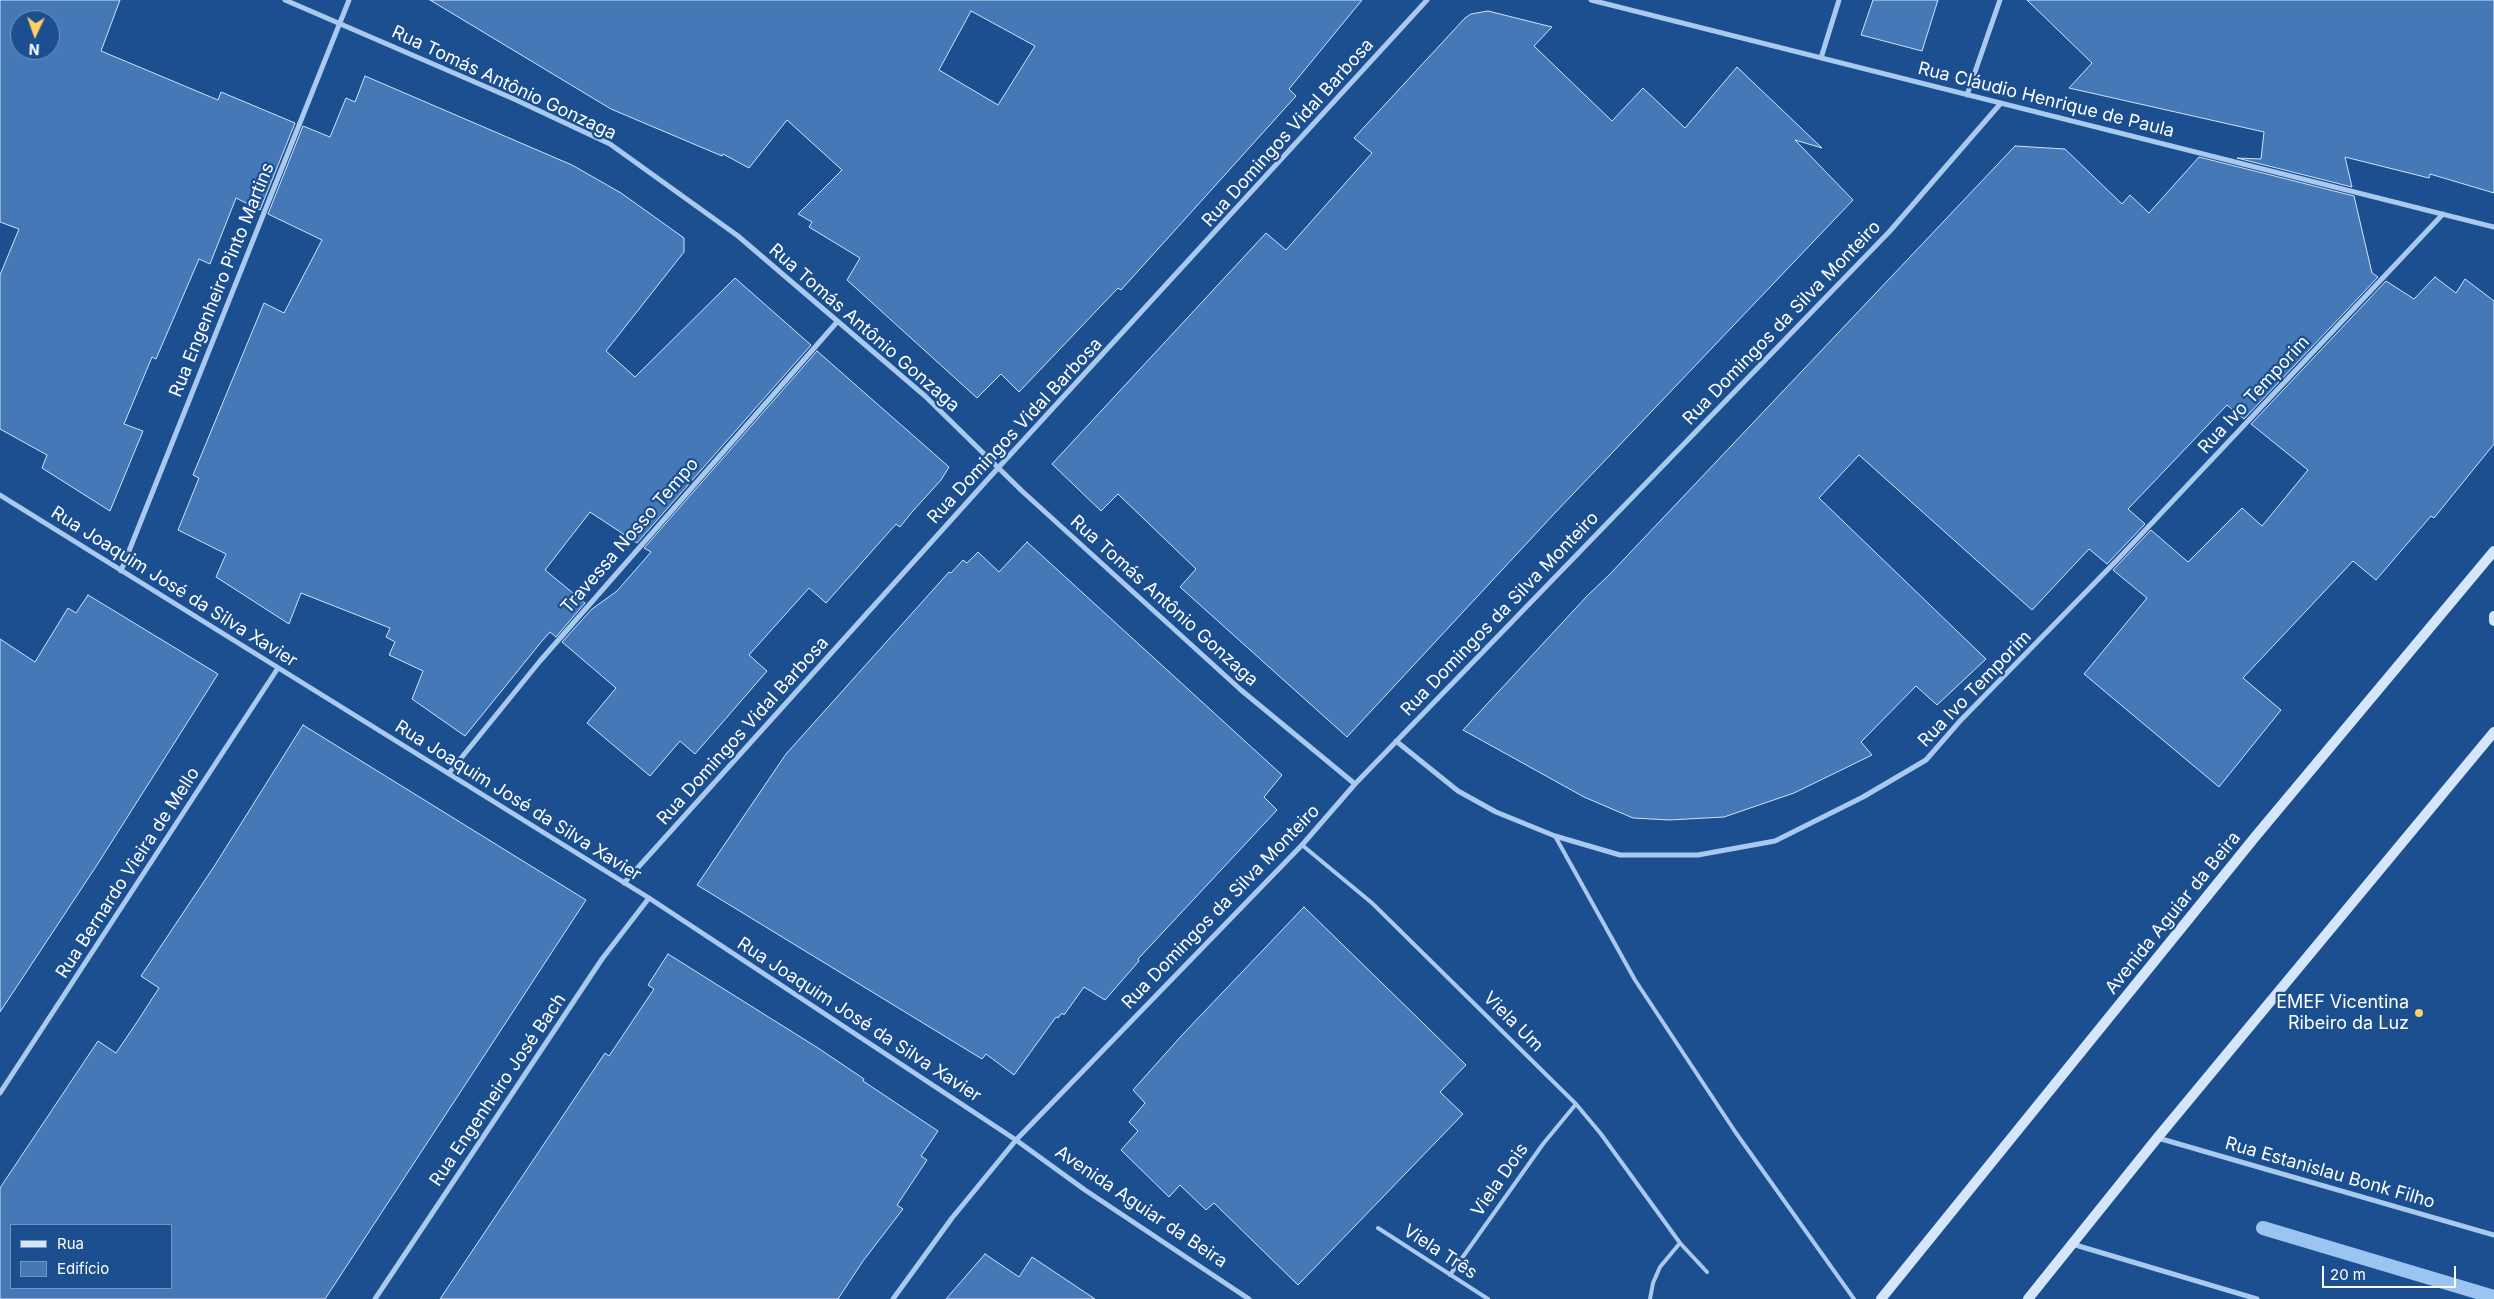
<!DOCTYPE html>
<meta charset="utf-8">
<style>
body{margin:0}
#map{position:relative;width:2494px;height:1299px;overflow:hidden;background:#1b4f8f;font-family:Inter,sans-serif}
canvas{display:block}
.legend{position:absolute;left:10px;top:1224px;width:162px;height:65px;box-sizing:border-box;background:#1b4f8f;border:1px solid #7695bc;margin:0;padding:6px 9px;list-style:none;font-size:15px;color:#fff}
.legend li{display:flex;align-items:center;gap:10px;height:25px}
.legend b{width:25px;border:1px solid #7695bc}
.north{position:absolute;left:10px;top:10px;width:50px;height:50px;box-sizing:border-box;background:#1b4f8f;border:1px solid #7695bc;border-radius:50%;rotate:183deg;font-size:14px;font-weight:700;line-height:20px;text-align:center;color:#fff}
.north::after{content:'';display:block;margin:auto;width:18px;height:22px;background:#ffd166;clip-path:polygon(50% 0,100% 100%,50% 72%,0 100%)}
.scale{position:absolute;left:2322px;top:1266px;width:134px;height:22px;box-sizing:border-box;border:2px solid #fff;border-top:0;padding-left:6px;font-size:15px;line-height:18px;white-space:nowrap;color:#fff;-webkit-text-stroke:4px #1b4f8f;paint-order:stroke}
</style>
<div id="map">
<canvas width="2494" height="1299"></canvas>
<ul class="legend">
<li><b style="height:6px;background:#d6e6fa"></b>Rua</li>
<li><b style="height:14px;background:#4478b7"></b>Edifício</li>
</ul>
<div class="north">N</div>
<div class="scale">20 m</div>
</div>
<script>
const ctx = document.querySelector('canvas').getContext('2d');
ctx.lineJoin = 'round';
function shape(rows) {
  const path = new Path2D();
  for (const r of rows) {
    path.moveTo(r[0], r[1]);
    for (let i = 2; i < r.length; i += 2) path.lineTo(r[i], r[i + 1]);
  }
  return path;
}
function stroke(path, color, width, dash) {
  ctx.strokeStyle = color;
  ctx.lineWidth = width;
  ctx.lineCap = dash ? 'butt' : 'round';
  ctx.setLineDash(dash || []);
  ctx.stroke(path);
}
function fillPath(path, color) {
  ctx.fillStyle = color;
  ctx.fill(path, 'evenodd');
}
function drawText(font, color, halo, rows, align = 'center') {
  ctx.font = font + ' Inter,sans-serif';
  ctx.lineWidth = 4.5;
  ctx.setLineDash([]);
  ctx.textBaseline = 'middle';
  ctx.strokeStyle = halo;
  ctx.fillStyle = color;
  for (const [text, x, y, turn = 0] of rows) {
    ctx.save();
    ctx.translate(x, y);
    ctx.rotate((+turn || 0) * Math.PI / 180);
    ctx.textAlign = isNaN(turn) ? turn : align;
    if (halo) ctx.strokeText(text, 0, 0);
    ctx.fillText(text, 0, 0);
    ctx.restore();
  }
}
stroke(shape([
 [2263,1228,2494,1297]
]), '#9cc4f0', 14);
const building = shape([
 [0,0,120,0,101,51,218,100,221,92,295,123,260,210,236,198,210,264,199,259,156,359,152,357,124,424,143,431,110,511,42,468,47,455,0,429,0,275,19,229,0,222,0,0],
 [20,20,50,20,50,50,20,50,20,20],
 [430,0,1362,0,1289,89,1296,96,1121,290,1118,288,1019,392,1001,374,977,398,847,280,860,258,809,227,812,222,798,214,842,170,787,120,749,168,723,154,722,156,611,109,430,0],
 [971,11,1035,46,998,105,939,70,971,11],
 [1873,0,1938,0,1922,51,1861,35,1873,0],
 [2027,0,2494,0,2494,193,2430,174,2429,178,2345,157,2352,187,2237,158,2261,159,2264,132,2069,88,2092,63,2027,0],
 [1488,11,1552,27,1534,46,1612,121,1643,88,1685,128,1737,67,1822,148,1795,140,1853,200,1553,515,1347,737,1180,587,1196,569,1118,494,1101,511,1052,464,1266,233,1286,250,1372,153,1354,138,1465,18,1471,14,1488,11],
 [365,76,572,165,621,193,684,238,684,252,606,351,635,377,735,278,811,345,637,543,590,512,545,570,585,603,556,637,550,632,542,641,465,736,412,699,423,671,389,655,395,642,386,637,390,628,301,593,289,624,216,577,226,554,178,530,199,478,193,475,264,303,284,313,322,240,268,214,303,126,330,137,346,98,355,102,365,76],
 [2015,146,2065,149,2122,204,2130,195,2149,213,2199,157,2354,196,2372,273,2378,277,2244,419,2227,405,2128,509,2145,524,2107,564,2089,549,2032,610,1859,455,1819,498,1986,659,1937,705,1916,686,1861,742,1872,755,1794,793,1724,817,1669,820,1633,818,1584,797,1463,730,1587,596,1609,575,2015,146],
 [2435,277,2456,293,2465,279,2494,301,2494,444,2434,518,2431,516,2376,580,2353,561,2243,678,2281,710,2219,787,2084,674,2147,598,2113,570,2151,530,2188,562,2242,508,2262,526,2308,470,2251,424,2386,281,2414,299,2435,277],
 [817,351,949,467,941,480,912,512,900,527,896,524,826,603,809,588,749,655,767,671,695,754,680,741,650,776,587,723,616,688,562,642,592,609,617,591,651,552,644,548,817,351],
 [1027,542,1282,775,1264,797,1277,810,1138,959,1139,961,1105,1000,1084,987,1064,1015,1062,1013,1058,1018,1056,1017,1014,1075,986,1054,982,1059,697,885,786,754,949,572,951,573,963,560,967,563,978,552,999,572,1027,542],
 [88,595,218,674,97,865,0,1012,0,639,35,662,68,608,76,613,88,595],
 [303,725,586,900,325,1299,0,1299,0,1188,98,1041,116,1053,137,1022,159,988,141,976,215,865,303,725],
 [11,1225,171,1225,171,1288,11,1288,11,1225],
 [1304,907,1466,1065,1440,1092,1463,1114,1298,1285,1214,1203,1206,1210,1180,1185,1169,1197,1121,1150,1138,1131,1129,1122,1145,1103,1133,1090,1183,1034,1304,907],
 [668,954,818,1048,864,1079,863,1081,938,1131,921,1156,927,1160,897,1205,903,1209,863,1261,838,1299,440,1299,605,1053,609,1056,654,989,648,985,668,954],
 [985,1254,1019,1277,1032,1257,1095,1299,946,1299,985,1254]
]);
fillPath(building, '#4478b7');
stroke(building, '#cfe3fa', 1);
stroke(shape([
 [1555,836,1635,980,1736,1133,1854,1299],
 [1302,845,1372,903,1576,1104,1601,1134,1680,1243,1707,1272],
 [1378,1228,1488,1299],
 [1450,1275,1543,1144,1576,1104],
 [1650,1299,1653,1283,1660,1267,1680,1243]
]), '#a9c9ee', 4);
stroke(shape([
 [285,0,514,99,610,144,738,236,925,396,1022,491,1241,690,1355,784],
 [1591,0,2494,227],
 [1821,58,1839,0],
 [1967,95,2000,0],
 [0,495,649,898,1016,1140,1085,1190,1249,1299],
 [121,571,349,0],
 [1396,741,1458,791,1496,812,1555,836,1620,855,1698,855,1775,841,1863,797,1926,760,1960,721,2118,559,2443,214],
 [449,773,540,661,837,322],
 [624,883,998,468,1427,0],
 [0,1093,278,668],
 [2158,1138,2494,1235],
 [2072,1244,2257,1299],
 [375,1299,602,959,649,898],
 [893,1299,952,1218,1016,1140,1302,845,1355,784,1890,231,2001,103]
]), '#a9c9ee', 5);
stroke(shape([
 [2494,616,2494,621],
 [1881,1299,2255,837,2494,551],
 [2028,1299,2158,1137,2494,732]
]), '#d6e6fa', 10);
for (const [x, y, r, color] of [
 [2419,1013,5,"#ffd166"]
]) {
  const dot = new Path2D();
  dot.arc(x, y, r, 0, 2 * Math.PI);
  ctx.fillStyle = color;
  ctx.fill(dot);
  stroke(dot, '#1b4f8f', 2);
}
drawText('18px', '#fff', '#1b4f8f', [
 ["Rua Tomás Antônio Gonzaga",504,83,25],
 ["Rua Cláudio Henrique de Paula",2046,100,14],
 ["Rua Domingos Vidal Barbosa",1288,133,-48],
 ["Rua Engenheiro Pinto Martins",222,280,-68],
 ["Rua Domingos da Silva Monteiro",1782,323,-46],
 ["Rua Tomás Antônio Gonzaga",864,328,41],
 ["Rua Ivo Temporim",2254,395,-47],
 ["Rua Domingos Vidal Barbosa",1015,431,-47],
 ["Travessa Nosso Tempo",630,536,-49],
 ["Rua Joaquim José da Silva Xavier",174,587,32],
 ["Rua Tomás Antônio Gonzaga",1164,601,42],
 ["Rua Domingos da Silva Monteiro",1500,614,-46],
 ["Rua Ivo Temporim",1975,689,-46],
 ["Rua Domingos Vidal Barbosa",743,731,-48],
 ["Rua Joaquim José da Silva Xavier",518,801,32],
 ["Rua Bernardo Vieira de Mello",128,873,-57],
 ["Rua Domingos da Silva Monteiro",1221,907,-46],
 ["Avenida Aguiar da Beira",2173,913,-51],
 ["Rua Joaquim José da Silva Xavier",859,1020,33],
 ["Viela Um",1513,1022,45],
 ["Rua Engenheiro José Bach",498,1090,-56],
 ["Rua Estanislau Bonk Filho",2330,1173,16],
 ["Viela Dois",1500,1180,-55],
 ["Avenida Aguiar da Beira",1141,1207,34],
 ["Viela Três",1440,1252,33]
]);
drawText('18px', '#fff', '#1b4f8f', [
 ["EMEF Vicentina",2409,1003],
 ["Ribeiro da Luz",2409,1024]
], 'right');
</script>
